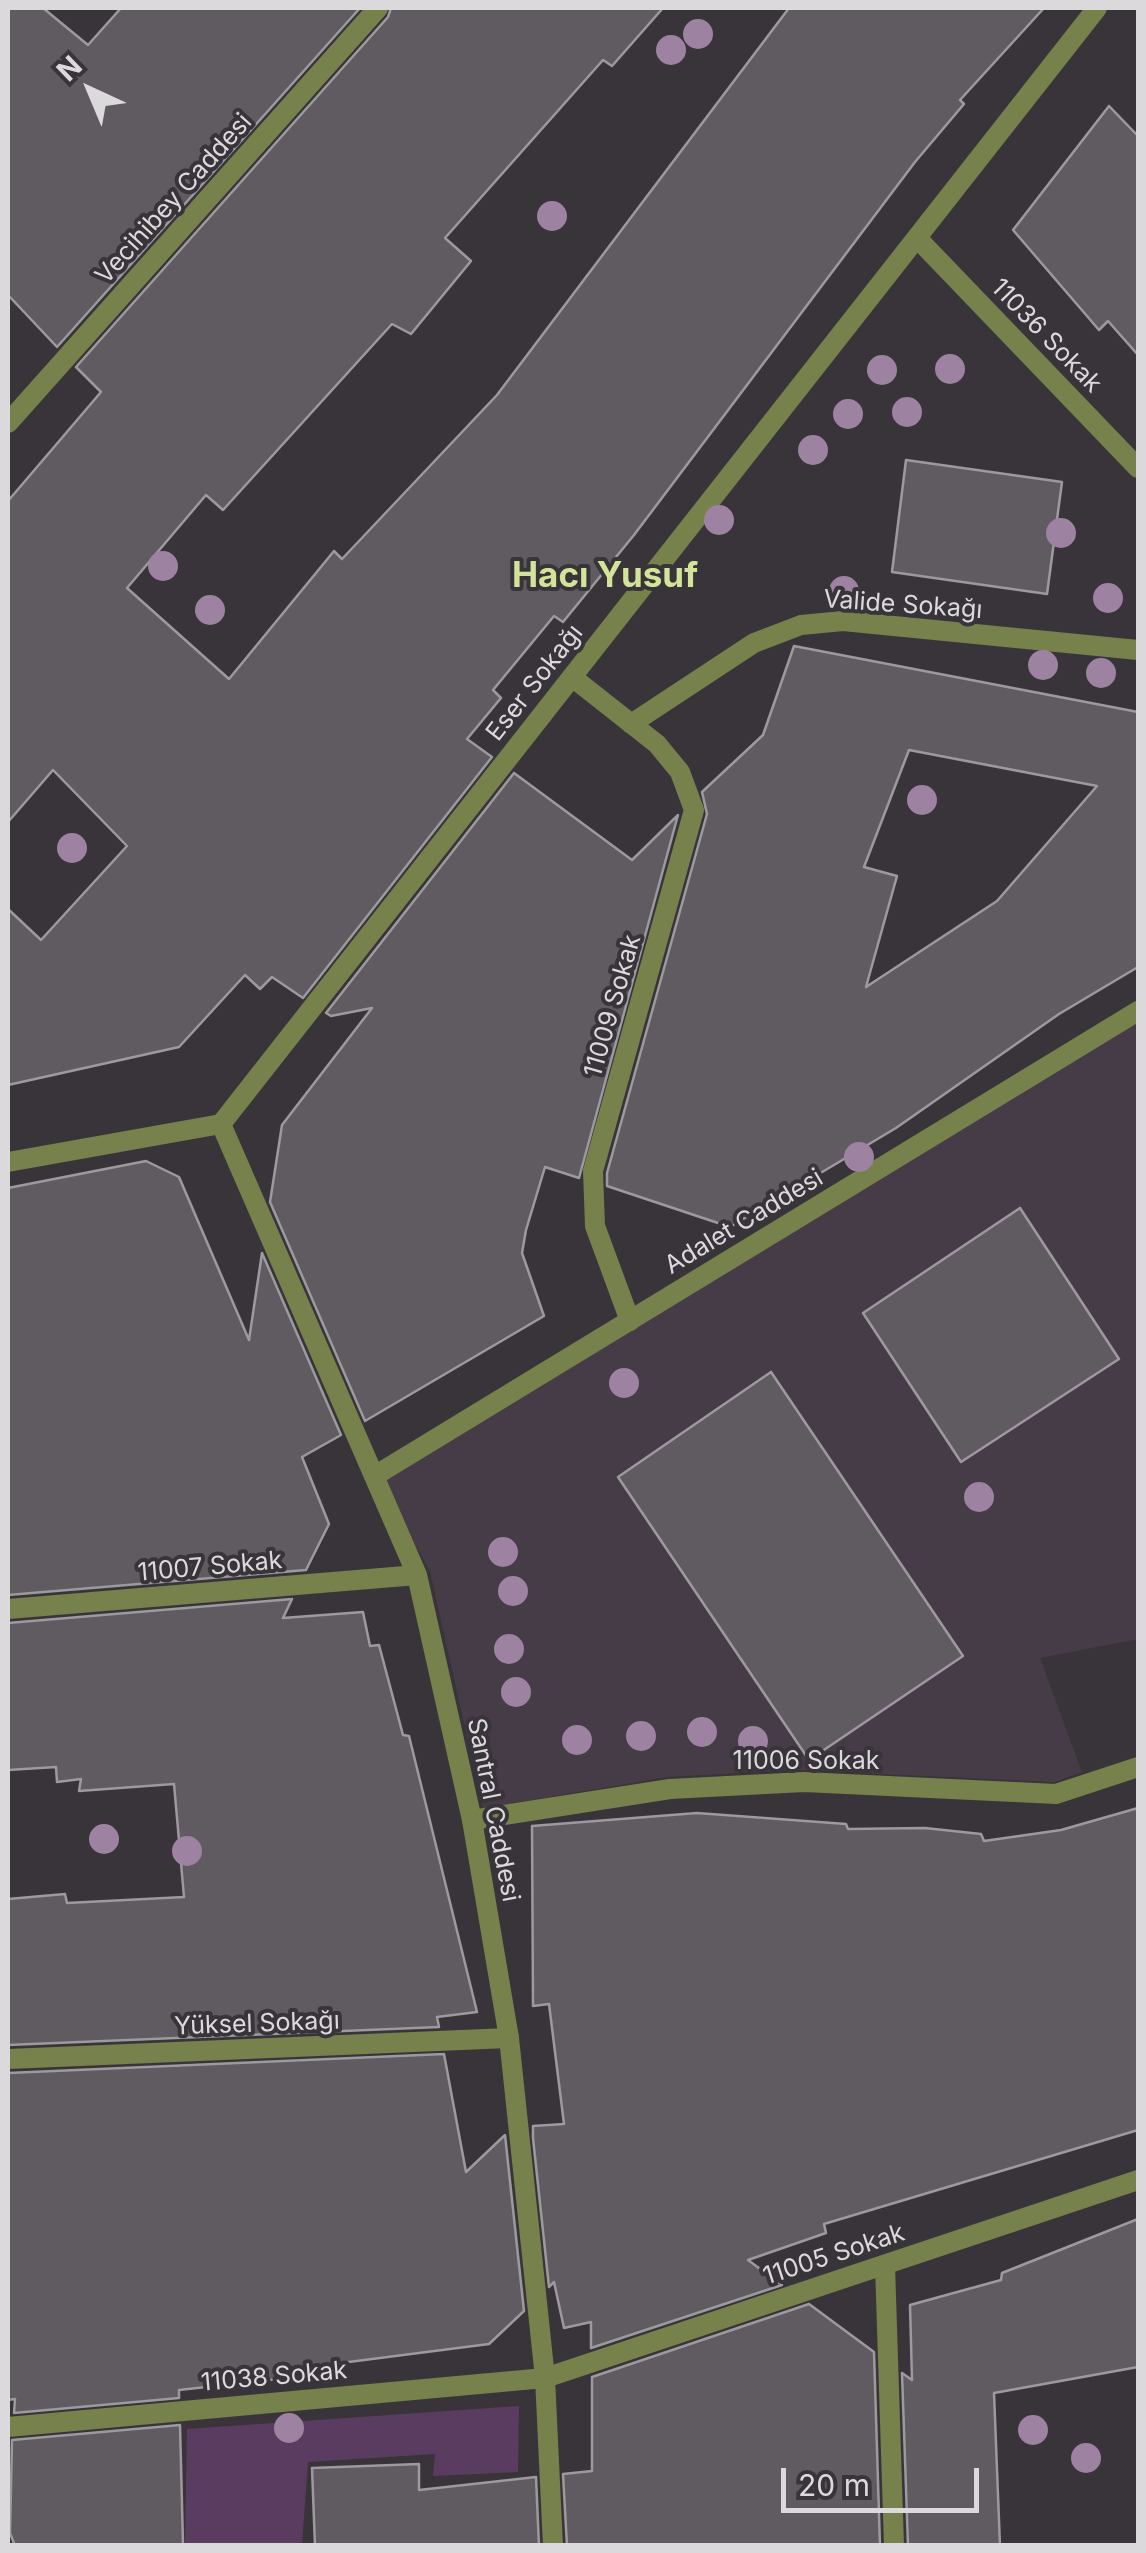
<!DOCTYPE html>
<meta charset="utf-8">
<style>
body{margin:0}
#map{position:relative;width:1146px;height:2553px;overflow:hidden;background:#39343a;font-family:Inter,sans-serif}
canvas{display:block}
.frame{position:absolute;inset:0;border:10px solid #dcd9dd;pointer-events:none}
.north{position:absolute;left:40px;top:40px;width:100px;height:100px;-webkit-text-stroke:8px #39343a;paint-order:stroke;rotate:316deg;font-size:28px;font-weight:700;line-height:40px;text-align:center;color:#dcd9dd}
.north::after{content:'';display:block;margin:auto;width:35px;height:45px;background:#dcd9dd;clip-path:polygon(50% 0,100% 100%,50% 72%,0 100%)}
.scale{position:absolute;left:781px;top:2468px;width:198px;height:45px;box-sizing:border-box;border:5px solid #dcd9dd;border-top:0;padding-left:12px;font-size:30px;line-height:35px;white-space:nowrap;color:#dcd9dd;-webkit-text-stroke:8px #39343a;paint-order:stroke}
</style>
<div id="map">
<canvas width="1146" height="2553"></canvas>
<div class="frame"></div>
<div class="north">N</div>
<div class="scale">20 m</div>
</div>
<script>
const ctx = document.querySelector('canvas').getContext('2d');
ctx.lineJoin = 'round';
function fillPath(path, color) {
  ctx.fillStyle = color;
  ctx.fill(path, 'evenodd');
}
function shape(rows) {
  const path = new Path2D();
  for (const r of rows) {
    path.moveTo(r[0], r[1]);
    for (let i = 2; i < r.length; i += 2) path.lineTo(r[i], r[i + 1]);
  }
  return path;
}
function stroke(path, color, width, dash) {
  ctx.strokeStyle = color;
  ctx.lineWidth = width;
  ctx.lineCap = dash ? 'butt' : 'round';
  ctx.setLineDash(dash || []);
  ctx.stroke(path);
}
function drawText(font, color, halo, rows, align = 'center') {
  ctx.font = font + ' Inter,sans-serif';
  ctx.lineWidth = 8;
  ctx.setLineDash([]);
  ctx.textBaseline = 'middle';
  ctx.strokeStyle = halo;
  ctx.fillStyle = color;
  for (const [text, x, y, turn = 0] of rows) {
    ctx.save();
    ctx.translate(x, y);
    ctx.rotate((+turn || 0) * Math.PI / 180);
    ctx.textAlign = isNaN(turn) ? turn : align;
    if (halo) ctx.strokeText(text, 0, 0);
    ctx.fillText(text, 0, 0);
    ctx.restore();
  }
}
fillPath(shape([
 [1138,1011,1138,1639,1040,1658,1082,1772,1055,1782,796,1770,667,1777,483,1808,430,1571,376,1475]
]), '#463c47');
fillPath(shape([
 [519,2406,518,2472,433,2476,435,2454,308,2462,302,2545,185,2545,187,2429]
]), '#5b3c61');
const building = shape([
 [8,8,43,8,88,45,121,8,360,8,57,347,8,295,8,8],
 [391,8,663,8,612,66,603,60,445,238,471,261,411,334,392,324,223,510,206,495,127,588,229,679,334,551,342,559,497,395,789,8,1044,8,960,100,964,104,915,162,634,535,563,622,554,616,493,690,501,698,467,739,492,757,303,998,272,977,260,989,245,975,179,1047,8,1085,8,909,41,940,127,846,53,770,8,822,8,501,101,392,76,367,388,17,391,8],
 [1109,106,1138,136,1138,355,1108,321,1099,330,1013,230,1109,106],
 [906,460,1062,482,1047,594,892,572,906,460],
 [794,646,1138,712,1138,967,1059,1014,896,1128,730,1227,607,1186,607,1173,707,814,702,792,763,735,794,646],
 [909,750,1097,786,997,901,866,987,897,876,864,867,909,750],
 [514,773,632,860,678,815,579,1178,545,1167,526,1230,522,1253,544,1316,365,1421,270,1202,282,1125,372,1008,331,1016,326,1013,514,773],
 [146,1161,179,1177,249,1340,262,1253,341,1435,302,1457,329,1524,306,1570,8,1595,8,1188,146,1161],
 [1020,1208,1119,1359,961,1462,863,1313,1020,1208],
 [771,1372,963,1656,809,1760,618,1477,771,1372],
 [292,1599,283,1618,363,1612,370,1646,379,1645,403,1735,409,1736,477,2012,437,2017,439,2027,8,2045,8,1899,65,1894,67,1903,184,1897,174,1784,79,1791,81,1779,57,1782,56,1767,8,1770,8,1623,292,1599],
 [1138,1808,1138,2130,824,2224,826,2233,748,2260,782,2285,591,2348,591,2322,564,2328,554,2282,549,2287,533,2138,533,2126,564,2124,549,2004,533,2006,532,1826,697,1813,846,1824,848,1829,925,1828,981,1834,984,1841,1061,1830,1138,1808],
 [444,2054,466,2172,505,2135,524,2311,489,2344,333,2364,334,2373,179,2390,179,2398,14,2413,15,2399,8,2400,8,2073,444,2054],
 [1138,2219,1138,2367,994,2393,1000,2546,908,2546,902,2373,912,2380,910,2305,1001,2280,1002,2273,1138,2219],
 [809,2304,874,2352,880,2546,567,2546,563,2474,592,2471,592,2377,809,2304],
 [180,2425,183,2544,15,2546,10,2533,12,2440,180,2425],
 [419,2464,419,2490,536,2477,539,2546,315,2546,312,2468,419,2464]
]);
fillPath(building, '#605b61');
stroke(building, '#9e989f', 2.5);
stroke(shape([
 [918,239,1138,468],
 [572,677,657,744,680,772,694,810,593,1171,595,1226,630,1321],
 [631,724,754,643,801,625,843,621,1138,650],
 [8,1162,221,1124],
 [472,1820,670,1789,804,1782,1056,1794,1138,1767],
 [8,2059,509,2038],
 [885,2265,894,2546],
 [8,2427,545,2378]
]), '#76814c', 20);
stroke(shape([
 [376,1475,1138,1011],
 [8,1609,417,1575],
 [545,2378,1138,2180],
 [553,2546,545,2378,509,2038,472,1820,417,1575,221,1124,1097,8]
]), '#76814c', 20);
stroke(shape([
 [8,423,378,8]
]), '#76814c', 20);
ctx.fillStyle = '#9d83a1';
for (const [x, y] of [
 [698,34],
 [671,50],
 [552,216],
 [950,369],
 [882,370],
 [907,412],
 [848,414],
 [813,450],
 [719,520],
 [1061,533],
 [163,566],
 [844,591],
 [1108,598],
 [210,610],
 [1043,665],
 [1101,673],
 [922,800],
 [72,848],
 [859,1157],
 [624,1383],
 [979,1497],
 [503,1552],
 [513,1591],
 [509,1649],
 [516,1692],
 [702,1732],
 [641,1736],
 [577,1740],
 [753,1741],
 [104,1839],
 [187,1851],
 [289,2428],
 [1033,2430],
 [1086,2458]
]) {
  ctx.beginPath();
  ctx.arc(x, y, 15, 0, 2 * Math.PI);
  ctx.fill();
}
drawText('25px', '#dcd9dd', '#39343a', [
 ["Vecihibey Caddesi",174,199,-48],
 ["11036 Sokak",1046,336,46],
 ["Valide Sokağı",903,605,4],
 ["Eser Sokağı",535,683,-52],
 ["11009 Sokak",613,1006,-74],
 ["Adalet Caddesi",744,1222,-31],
 ["11007 Sokak",210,1567,-5],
 ["11006 Sokak",806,1761],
 ["Santral Caddesi",493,1810,79],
 ["Yüksel Sokağı",257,2024,-2],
 ["11005 Sokak",834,2255,-18],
 ["11038 Sokak",274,2377,-5]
]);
drawText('bold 35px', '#d3e397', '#39343a', [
 ["Hacı Yusuf",605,576]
]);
</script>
